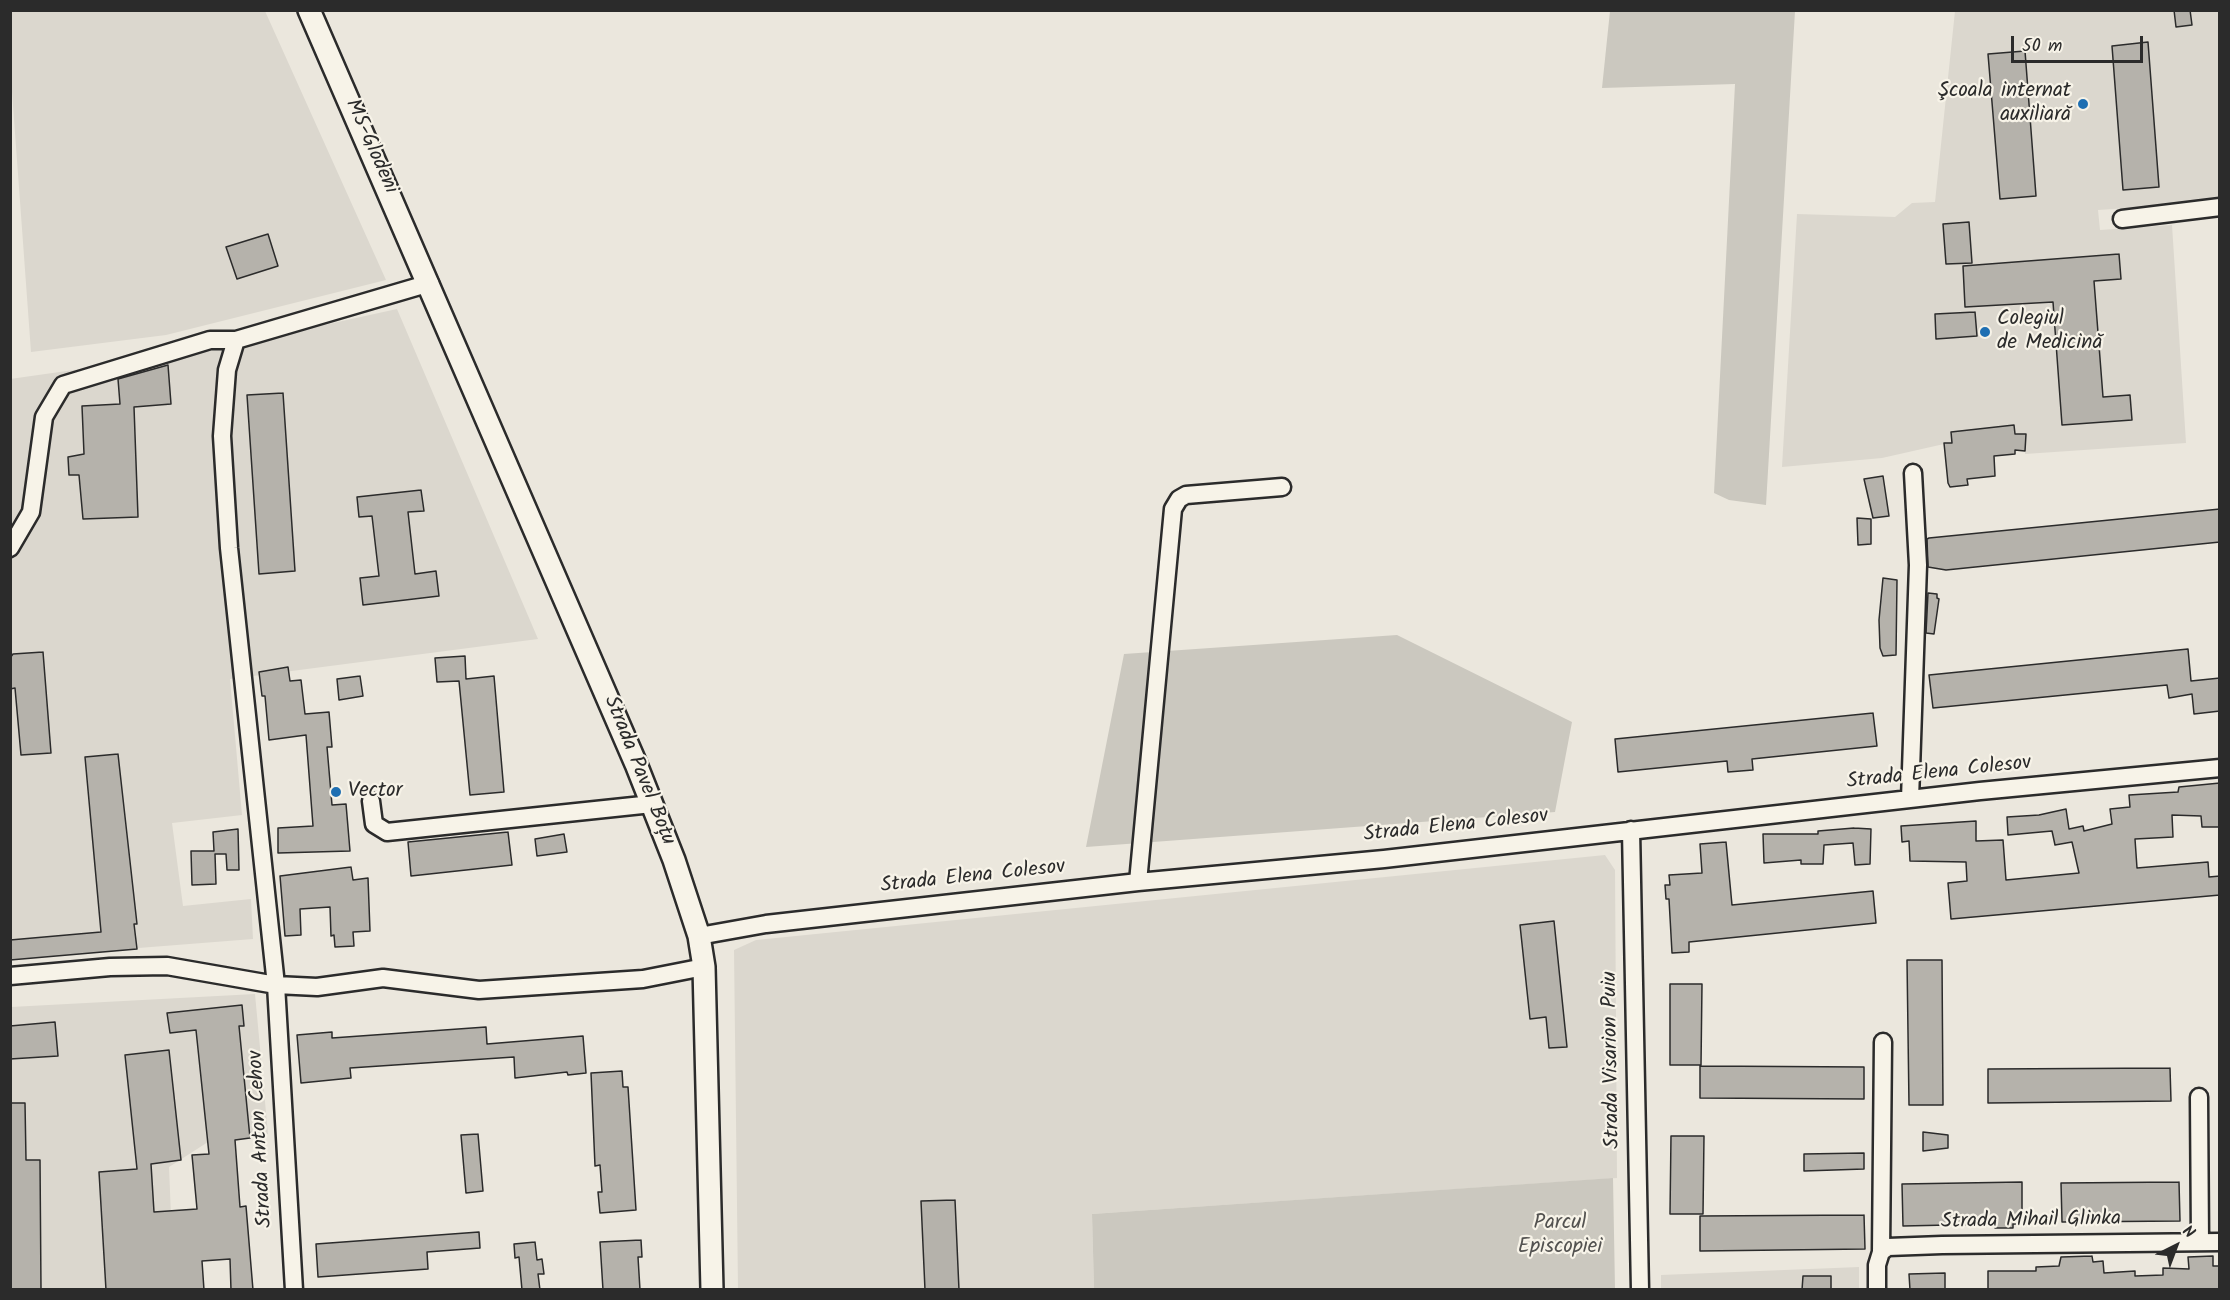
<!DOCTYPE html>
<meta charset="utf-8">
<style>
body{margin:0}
#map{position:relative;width:2230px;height:1300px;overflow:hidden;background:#ebe7dd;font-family:Kalam,sans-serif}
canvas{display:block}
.frame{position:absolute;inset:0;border:12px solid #2b2b2b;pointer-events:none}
.north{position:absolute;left:2146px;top:1216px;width:60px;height:60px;-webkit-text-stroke:4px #f7f3e8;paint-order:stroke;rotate:42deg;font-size:16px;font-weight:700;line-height:24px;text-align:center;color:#2b2b2b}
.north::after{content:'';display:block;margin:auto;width:21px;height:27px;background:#2b2b2b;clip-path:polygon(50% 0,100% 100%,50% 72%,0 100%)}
.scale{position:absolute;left:2011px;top:36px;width:132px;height:27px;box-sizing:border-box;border:3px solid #2b2b2b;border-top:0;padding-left:8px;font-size:18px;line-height:21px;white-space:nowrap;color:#2b2b2b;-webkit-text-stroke:4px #f7f3e8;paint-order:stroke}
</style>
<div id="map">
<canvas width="2230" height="1300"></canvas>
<div class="frame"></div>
<div class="north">N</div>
<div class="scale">50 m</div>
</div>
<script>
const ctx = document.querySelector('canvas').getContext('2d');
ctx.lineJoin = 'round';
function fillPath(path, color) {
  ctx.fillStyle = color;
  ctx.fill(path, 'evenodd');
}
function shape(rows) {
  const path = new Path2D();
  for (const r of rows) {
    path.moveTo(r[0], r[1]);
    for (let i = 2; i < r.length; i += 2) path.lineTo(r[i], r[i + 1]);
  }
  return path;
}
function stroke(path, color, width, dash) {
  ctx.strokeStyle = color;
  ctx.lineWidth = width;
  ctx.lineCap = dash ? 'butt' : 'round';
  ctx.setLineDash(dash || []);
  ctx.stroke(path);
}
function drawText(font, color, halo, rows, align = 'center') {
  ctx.font = font + ' Kalam,sans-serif';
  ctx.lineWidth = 4.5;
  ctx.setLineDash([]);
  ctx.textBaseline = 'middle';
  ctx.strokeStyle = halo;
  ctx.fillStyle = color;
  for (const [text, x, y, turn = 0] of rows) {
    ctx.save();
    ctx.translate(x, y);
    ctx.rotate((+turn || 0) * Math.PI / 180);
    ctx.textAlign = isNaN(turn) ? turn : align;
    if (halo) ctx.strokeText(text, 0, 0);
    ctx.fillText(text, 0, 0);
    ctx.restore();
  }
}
fillPath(shape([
 [10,11,265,11,386,280,166,335,31,352,11,78],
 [1955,11,2219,11,2219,202,2098,210,2100,230,2172,225,2186,443,2025,454,2025,435,2015,434,2015,448,1944,444,1882,458,1782,467,1797,214,1895,217,1912,203,1935,202],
 [397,309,538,639,230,679,242,815,172,823,183,906,251,899,253,939,11,958,10,379,201,352],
 [1605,855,1615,870,1617,1178,1092,1214,1094,1289,738,1289,734,950,756,940],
 [255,994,268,1134,208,1142,169,1167,174,1289,11,1290,11,1007],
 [1859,1267,1859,1289,1661,1289,1661,1275]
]), '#dbd7ce');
fillPath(shape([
 [1610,11,1795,11,1766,505,1729,500,1714,493,1735,84,1602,88],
 [1397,635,1572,722,1555,812,1086,847,1124,654],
 [1613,1178,1615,1289,1094,1289,1092,1214]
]), '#cbc8bf');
const building = shape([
 [2174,10,2190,10,2192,25,2176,27,2174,10],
 [2148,42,2159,187,2123,190,2112,46,2148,42],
 [2025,51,2036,196,2000,199,1988,54,2025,51],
 [1969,222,1972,263,1946,264,1943,224,1969,222],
 [268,234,278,266,237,279,226,247,268,234],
 [2119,254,2121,279,2094,281,2103,397,2130,395,2132,420,2062,425,2053,302,1965,307,1963,266,2119,254],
 [1975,312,1977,336,1936,339,1935,314,1975,312],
 [168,365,171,404,134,407,138,517,83,519,79,475,69,475,68,457,84,454,82,406,120,404,118,379,168,365],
 [283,393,295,571,259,574,247,395,283,393],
 [2014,425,2015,434,2026,434,2025,451,2015,450,2015,454,1994,456,1995,476,1967,479,1968,485,1950,487,1948,483,1944,443,1952,443,1951,432,2014,425],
 [1883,476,1889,516,1873,518,1864,479,1883,476],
 [421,490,424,511,408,512,415,574,436,571,439,596,363,605,360,578,379,576,372,516,359,517,357,497,421,490],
 [2220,509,2220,542,1946,570,1928,567,1927,539,1929,538,2220,509],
 [1857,518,1871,519,1871,544,1858,545,1857,518],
 [1883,578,1897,580,1896,655,1883,656,1880,648,1879,620,1883,578],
 [1928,593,1937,594,1937,598,1939,599,1934,634,1926,633,1928,593],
 [2188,649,2191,681,2220,678,2220,711,2194,714,2192,694,2169,698,2167,685,1933,708,1929,675,2188,649],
 [43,652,51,753,21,755,15,688,10,689,10,658,13,654,43,652],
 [465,656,466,679,494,676,504,792,470,795,459,681,437,682,435,658,465,656],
 [288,667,290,681,301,680,305,714,329,712,332,747,327,747,332,805,346,804,350,851,278,853,278,828,313,826,306,735,269,740,265,696,262,696,259,672,288,667],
 [360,676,363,696,339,700,337,679,360,676],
 [1873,713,1877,746,1752,759,1753,770,1728,772,1727,761,1618,772,1615,739,1873,713],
 [118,754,137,924,134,924,137,949,10,960,10,940,101,932,85,757,118,754],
 [2220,783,2220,827,2202,827,2201,816,2172,815,2173,837,2135,839,2137,868,2208,862,2209,877,2220,876,2220,895,1951,919,1948,883,1967,881,1966,862,1910,861,1909,841,1902,842,1901,826,1976,821,1976,841,2003,840,2006,880,2079,873,2072,842,2055,845,2052,831,2008,835,2007,817,2039,815,2066,809,2069,829,2083,826,2084,831,2112,824,2110,809,2130,807,2129,795,2178,792,2179,787,2220,783],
 [1854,828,1871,829,1870,864,1855,865,1853,843,1824,845,1823,864,1801,864,1801,860,1764,863,1763,834,1818,834,1818,831,1854,828],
 [238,829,239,870,227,870,226,854,215,854,216,884,192,885,191,851,214,851,213,832,238,829],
 [508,832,512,865,411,876,408,842,508,832],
 [564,834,567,852,537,856,535,839,564,834],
 [1726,842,1732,905,1873,891,1876,923,1689,942,1689,952,1672,953,1669,899,1666,899,1665,885,1670,885,1669,875,1702,873,1700,844,1726,842],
 [351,867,353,880,368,878,370,931,353,932,354,946,335,947,334,935,331,936,330,907,300,909,301,935,285,936,280,876,351,867],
 [1554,921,1567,1047,1549,1048,1546,1017,1530,1019,1520,925,1554,921],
 [1907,960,1942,960,1943,1105,1909,1105,1907,960],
 [1670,984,1702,984,1701,1065,1670,1065,1670,984],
 [242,1005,244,1026,239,1026,250,1138,235,1140,240,1207,246,1206,253,1290,231,1290,230,1259,202,1261,204,1290,106,1290,99,1172,137,1169,125,1055,169,1050,181,1160,151,1164,154,1212,197,1209,192,1155,209,1154,196,1030,170,1033,167,1013,242,1005],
 [55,1022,58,1056,10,1059,10,1026,55,1022],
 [486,1027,487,1044,583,1036,586,1073,568,1075,567,1072,515,1078,514,1057,350,1068,351,1078,301,1083,297,1035,332,1032,332,1038,486,1027],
 [1700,1066,1864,1067,1864,1099,1700,1098,1700,1066],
 [2170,1068,2171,1101,1988,1103,1988,1069,2170,1068],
 [622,1071,623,1087,628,1087,636,1210,600,1213,598,1192,602,1192,600,1165,595,1166,591,1073,622,1071],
 [10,1103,25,1103,26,1160,40,1160,41,1290,10,1290,10,1103],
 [1923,1132,1948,1135,1948,1148,1923,1151,1923,1132],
 [478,1134,483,1191,466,1193,461,1135,478,1134],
 [1671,1136,1704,1136,1703,1214,1670,1214,1671,1136],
 [1864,1153,1864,1169,1804,1171,1804,1154,1864,1153],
 [2022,1182,2022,1224,2013,1224,2013,1228,1995,1228,1995,1224,1903,1226,1902,1184,2022,1182],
 [2179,1182,2180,1221,2062,1222,2061,1183,2179,1182],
 [955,1200,959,1290,925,1290,921,1201,955,1200],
 [1864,1215,1865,1249,1700,1251,1700,1216,1864,1215],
 [479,1232,480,1248,427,1252,428,1269,318,1277,316,1244,479,1232],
 [641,1240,642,1257,638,1257,640,1290,603,1290,600,1242,641,1240],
 [535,1242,537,1260,542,1259,544,1274,538,1274,540,1290,522,1290,519,1257,515,1258,514,1244,535,1242],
 [2092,1256,2093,1262,2103,1261,2104,1273,2135,1271,2135,1276,2163,1275,2163,1268,2189,1269,2188,1257,2213,1256,2213,1266,2220,1266,2220,1290,1988,1290,1988,1271,2036,1271,2036,1267,2059,1266,2061,1257,2092,1256],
 [1945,1273,1945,1290,1910,1290,1909,1274,1945,1273],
 [1803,1276,1831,1276,1831,1290,1802,1290,1803,1276]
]);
fillPath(building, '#b5b2ab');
stroke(building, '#2b2b2b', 1.5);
const minor = shape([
 [2122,219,2220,207],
 [236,340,227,370,222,436,229,548,276,985,294,1290],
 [10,548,31,512,44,417,63,385,210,340,236,340,430,283],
 [1910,799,1918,565,1913,473],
 [371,801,374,824,387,832,652,804],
 [1631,830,1640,1290],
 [1138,882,1173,509,1179,499,1186,495,1282,487],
 [699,936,766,924,1138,882,1384,859,1980,791,2220,768],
 [10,976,110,967,167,966,276,985,317,987,383,978,479,990,643,979,704,967],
 [2199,1097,2200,1242],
 [1881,1252,1888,1247,1942,1245,2220,1242],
 [1877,1290,1877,1265,1881,1252,1883,1042]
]);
const major = shape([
 [309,10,636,764,674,860,699,936,704,967,712,1290]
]);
stroke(minor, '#2b2b2b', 21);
stroke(major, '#2b2b2b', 26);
stroke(minor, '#f7f3e8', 16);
stroke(major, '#f7f3e8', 21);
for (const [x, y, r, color] of [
 [2083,104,6,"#1f6fb2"],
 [1985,332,6,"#1f6fb2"],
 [336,792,6,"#1f6fb2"]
]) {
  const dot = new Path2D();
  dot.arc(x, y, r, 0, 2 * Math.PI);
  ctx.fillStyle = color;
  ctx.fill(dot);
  stroke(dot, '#f7f3e8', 2);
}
drawText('21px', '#2b2b2b', '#f7f3e8', [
 ["Şcoala internat",2071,92,"right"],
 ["auxiliară",2071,116,"right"],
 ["Colegiul",1997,320],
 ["de Medicină",1997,344],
 ["Vector",348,792]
], 'left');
drawText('21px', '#2b2b2b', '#f7f3e8', [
 ["M5-Glodeni",370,147,66],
 ["Strada Pavel Boțu",638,771,68],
 ["Strada Elena Colesov",1939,774,-6],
 ["Strada Elena Colesov",1456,827,-6],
 ["Strada Elena Colesov",973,878,-6],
 ["Strada Visarion Puiu",1613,1060,-91],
 ["Strada Anton Cehov",262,1139,-93],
 ["Strada Mihail Glinka",2031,1222,-1]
]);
drawText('21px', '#535250', '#f7f3e8', [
 ["Parcul",1560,1224],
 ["Episcopiei",1560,1248]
]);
</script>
